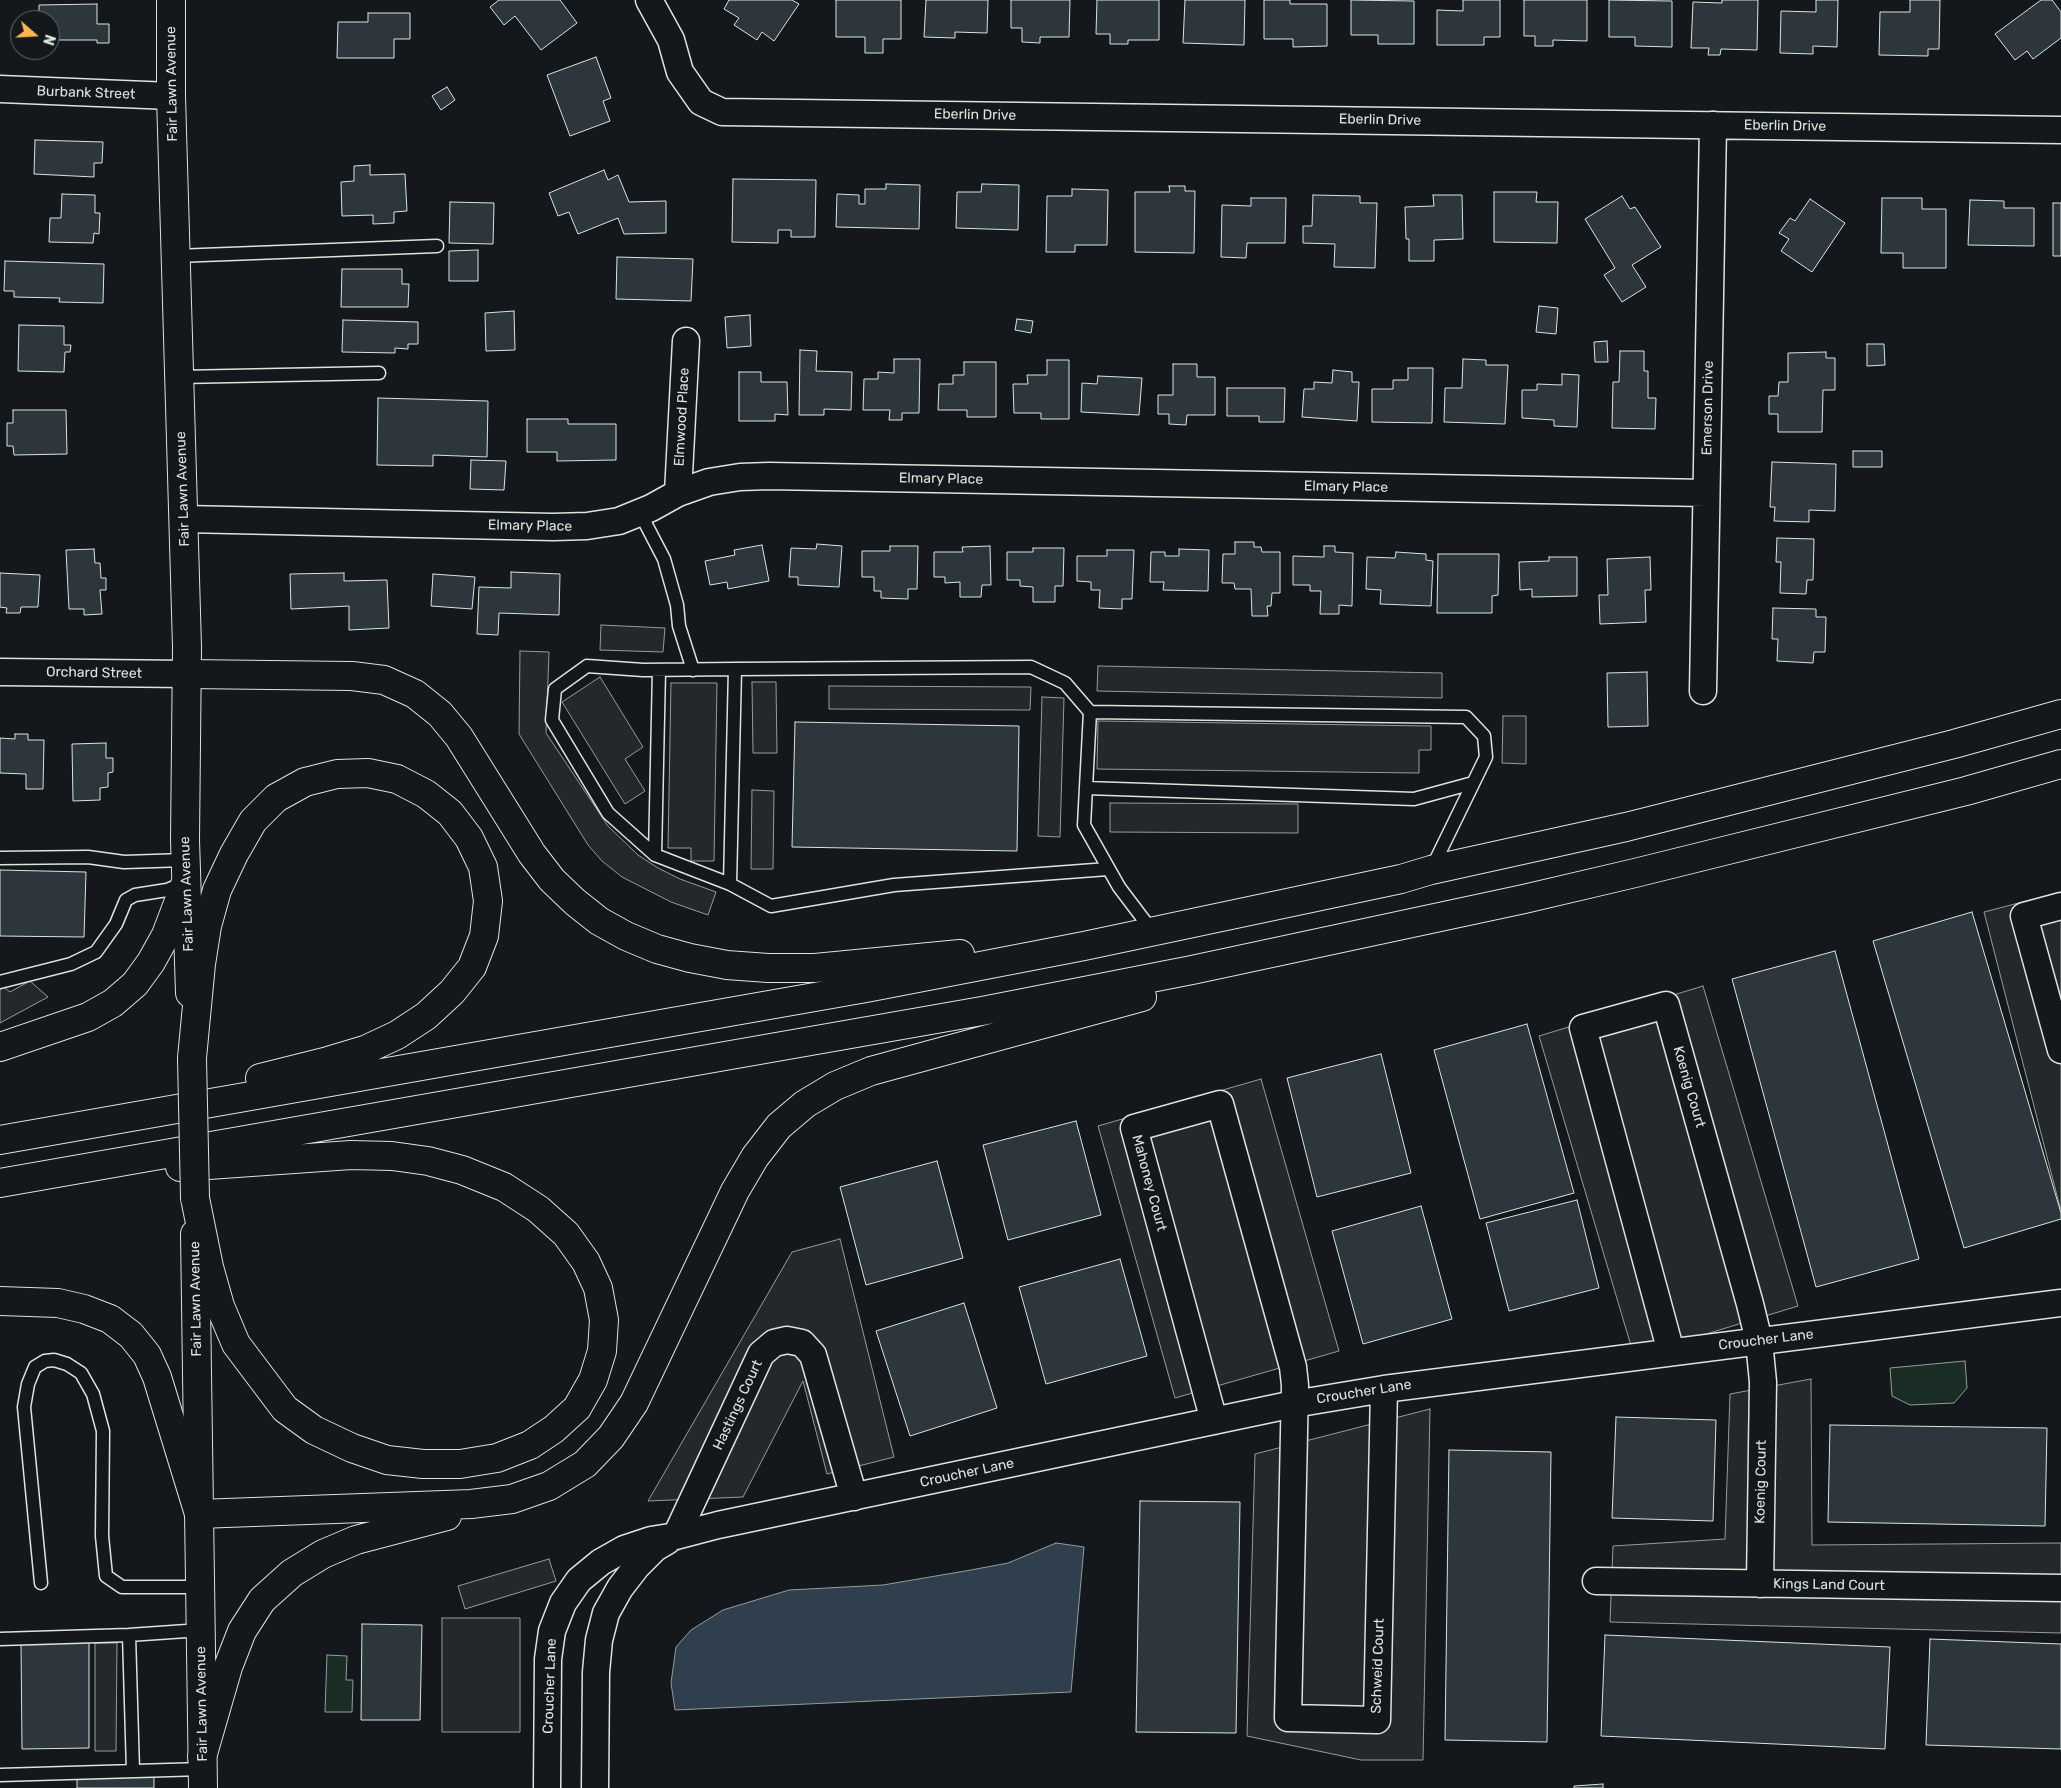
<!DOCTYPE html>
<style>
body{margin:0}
#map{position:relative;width:2061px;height:1788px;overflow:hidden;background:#14181c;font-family:Rubik,sans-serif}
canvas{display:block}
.north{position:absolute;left:10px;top:10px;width:50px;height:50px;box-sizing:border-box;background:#14181c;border:1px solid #626a69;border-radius:50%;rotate:109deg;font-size:14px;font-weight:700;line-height:20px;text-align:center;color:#d8e6dc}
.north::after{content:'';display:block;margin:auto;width:18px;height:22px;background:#ffb74d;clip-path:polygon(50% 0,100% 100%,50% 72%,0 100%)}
</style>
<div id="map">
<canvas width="2061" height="1788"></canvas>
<div class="north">N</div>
</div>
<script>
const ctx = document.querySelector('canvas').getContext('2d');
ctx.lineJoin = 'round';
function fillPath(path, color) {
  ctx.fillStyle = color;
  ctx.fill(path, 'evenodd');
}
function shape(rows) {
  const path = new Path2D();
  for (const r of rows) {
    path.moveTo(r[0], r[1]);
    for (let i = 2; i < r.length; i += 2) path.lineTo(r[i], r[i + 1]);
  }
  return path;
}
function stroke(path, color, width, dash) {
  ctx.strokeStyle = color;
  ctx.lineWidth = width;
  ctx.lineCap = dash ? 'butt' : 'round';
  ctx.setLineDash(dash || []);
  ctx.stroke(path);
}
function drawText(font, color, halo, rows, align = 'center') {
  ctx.font = font + ' Rubik,sans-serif';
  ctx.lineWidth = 4;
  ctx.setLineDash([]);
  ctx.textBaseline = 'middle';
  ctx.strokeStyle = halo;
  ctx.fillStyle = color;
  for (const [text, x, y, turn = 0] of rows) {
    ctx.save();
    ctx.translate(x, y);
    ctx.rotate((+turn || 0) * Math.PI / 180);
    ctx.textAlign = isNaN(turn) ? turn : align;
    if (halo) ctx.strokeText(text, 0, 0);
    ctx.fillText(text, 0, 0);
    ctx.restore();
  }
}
const green = shape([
 [1965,1361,1967,1388,1954,1403,1910,1405,1892,1396,1890,1368,1965,1361],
 [327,1655,347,1656,346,1680,353,1680,352,1712,325,1712,327,1655]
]);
fillPath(green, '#1a2d24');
stroke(green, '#939e99', 1);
const parking = shape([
 [601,625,665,628,663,652,600,650,601,625],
 [520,651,549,652,546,733,608,826,638,855,658,868,680,879,716,892,708,915,671,902,622,877,602,861,588,845,519,734,520,651],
 [1098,666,1442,673,1442,698,1097,691,1098,666],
 [600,677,643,747,625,759,645,791,625,804,562,702,600,677],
 [752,682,776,682,777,753,753,753,752,682],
 [671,683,717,683,714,861,691,861,691,848,668,848,671,683],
 [829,686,1031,687,1030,710,829,709,829,686],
 [1042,697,1064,698,1060,837,1038,836,1042,697],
 [1503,716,1526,716,1526,764,1502,763,1503,716],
 [1098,721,1431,726,1431,750,1419,750,1419,773,1097,769,1098,721],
 [752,790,774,791,773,869,751,869,752,790],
 [1110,803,1298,804,1298,833,1110,832,1110,803],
 [2061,892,2061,1211,1984,912,2061,892],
 [30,981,48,997,0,1023,0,984,10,992,30,981],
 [1703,986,1798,1306,1634,1356,1539,1036,1703,986],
 [1261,1079,1339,1351,1175,1398,1098,1126,1261,1079],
 [840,1239,894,1457,827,1474,803,1381,743,1497,648,1501,792,1252,840,1239],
 [1811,1379,1812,1545,2061,1543,2061,1633,1610,1622,1613,1546,1725,1539,1730,1394,1811,1379],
 [1430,1409,1423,1760,1361,1760,1247,1736,1255,1454,1430,1409],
 [549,1559,556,1581,465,1609,458,1586,549,1559],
 [442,1618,520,1618,520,1732,442,1732,442,1618],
 [95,1643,117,1643,116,1751,95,1751,95,1643]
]);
fillPath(parking, '#24282b');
stroke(parking, '#939e99', 1);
const water = shape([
 [1056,1543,1084,1547,1071,1692,675,1710,671,1683,676,1647,691,1630,723,1610,789,1590,883,1585,971,1570,1008,1563,1056,1543]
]);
fillPath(water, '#2f3f4d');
stroke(water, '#939e99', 1);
const building = shape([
 [499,0,560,0,577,23,541,50,515,16,504,25,490,7,499,0],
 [729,0,792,0,799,4,774,41,762,32,757,40,734,25,739,18,724,9,729,0],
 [836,0,901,0,901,39,883,39,883,53,865,53,865,37,836,37,836,0],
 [926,0,988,0,987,33,955,32,955,38,924,37,926,0],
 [1011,0,1070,0,1069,37,1040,37,1040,43,1022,42,1022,28,1011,28,1011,0],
 [1097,0,1159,0,1159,40,1128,40,1128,44,1110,44,1110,34,1096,34,1097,0],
 [1185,0,1245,0,1244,45,1183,43,1185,0],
 [1264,0,1290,0,1290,4,1327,4,1327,46,1293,47,1293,39,1264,39,1264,0],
 [1351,0,1414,1,1414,44,1378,44,1378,35,1351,35,1351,0],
 [1463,0,1500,0,1500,37,1484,37,1484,45,1437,45,1437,10,1463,11,1463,0],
 [1524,0,1587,0,1587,41,1553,40,1553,46,1535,46,1535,36,1524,36,1524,0],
 [1609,0,1672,1,1672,47,1635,46,1635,37,1609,37,1609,0],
 [1722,0,1758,0,1757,50,1721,49,1720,55,1708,55,1709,48,1691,48,1693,2,1722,3,1722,0],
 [1816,0,1838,0,1837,47,1813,46,1813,54,1780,53,1781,11,1816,12,1816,0],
 [1910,0,1940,0,1939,49,1928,49,1928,56,1879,55,1880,12,1910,12,1910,0],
 [2041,0,2052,0,2061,12,2061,38,2033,59,2027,51,2015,60,1995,34,2041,0],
 [97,4,97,24,109,24,109,43,97,43,97,40,57,40,56,33,50,33,50,20,39,20,39,5,97,4],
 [368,13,410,13,410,39,394,39,394,58,337,58,338,22,368,22,368,13],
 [596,57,611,98,603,101,610,121,570,136,547,75,596,57],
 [447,87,455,100,441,110,432,96,447,87],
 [35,140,103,142,102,163,94,163,94,177,34,174,35,140],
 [370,165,370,175,405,174,407,211,394,212,394,223,373,224,373,215,342,216,341,182,354,181,354,166,370,165],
 [604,170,608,180,618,175,629,202,666,201,666,233,624,234,618,218,578,234,569,212,558,216,549,193,604,170],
 [733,179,816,180,815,237,791,237,791,230,778,230,778,243,732,242,733,179],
 [886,184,920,185,919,229,836,227,837,194,859,195,859,204,865,204,865,189,886,189,886,184],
 [982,184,1019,185,1018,230,956,228,957,192,981,192,982,184],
 [1169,186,1185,186,1185,191,1195,191,1194,253,1135,252,1135,192,1170,192,1169,186],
 [1072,189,1108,190,1107,245,1075,245,1075,252,1046,252,1047,196,1072,196,1072,189],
 [1494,192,1537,192,1536,202,1558,202,1557,243,1494,242,1494,192],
 [62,194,95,195,95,213,100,213,99,234,94,233,93,243,49,242,50,218,61,218,62,194],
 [1313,195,1360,196,1360,203,1377,203,1375,268,1334,267,1335,244,1303,243,1303,226,1312,226,1313,195],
 [1433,195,1462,195,1463,239,1434,240,1434,261,1409,261,1409,239,1406,239,1405,207,1434,206,1433,195],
 [1622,196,1630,209,1635,207,1661,247,1632,265,1646,287,1622,302,1604,275,1615,268,1585,219,1622,196],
 [1251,198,1286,198,1285,243,1247,243,1246,258,1221,257,1222,205,1251,206,1251,198],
 [1882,198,1922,198,1922,209,1946,209,1946,268,1903,268,1903,253,1881,253,1882,198],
 [1810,199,1845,223,1812,272,1781,251,1789,239,1779,233,1790,218,1795,221,1810,199],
 [1970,200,2004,201,2004,208,2034,208,2034,246,1968,245,1970,200],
 [450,202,494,203,493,244,449,243,450,202],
 [2053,203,2061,203,2061,256,2053,256,2053,203],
 [478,250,478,281,449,281,449,251,478,250],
 [617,257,693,259,691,301,616,299,617,257],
 [5,261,104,264,103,303,59,302,60,298,14,297,14,291,4,291,5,261],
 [342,269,402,269,402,284,409,284,408,307,341,307,342,269],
 [1539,306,1558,308,1556,334,1536,332,1539,306],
 [514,311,515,350,486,351,485,313,514,311],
 [750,315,751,346,727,348,725,317,750,315],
 [1017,319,1033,321,1031,333,1015,330,1017,319],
 [343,320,418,322,418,344,408,344,408,349,395,348,395,353,342,352,343,320],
 [19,325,64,326,64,345,71,345,70,352,65,352,64,372,18,371,19,325],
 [1607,341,1608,362,1595,362,1594,342,1607,341],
 [1867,344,1884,344,1885,365,1867,366,1867,344],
 [800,350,817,351,816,371,852,372,851,410,824,409,824,415,799,415,800,350],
 [1620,351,1644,351,1644,371,1648,371,1648,398,1656,398,1655,429,1612,428,1613,382,1619,382,1620,351],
 [1826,352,1826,358,1835,358,1835,390,1823,390,1822,432,1778,432,1778,414,1769,414,1769,396,1778,396,1779,382,1788,382,1788,353,1826,352],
 [894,359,920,359,919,413,902,413,902,420,889,420,890,410,863,410,864,379,878,379,878,372,894,373,894,359],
 [1463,359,1486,360,1486,365,1508,365,1505,424,1444,422,1445,388,1462,388,1463,359],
 [1047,360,1069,360,1069,419,1041,419,1041,413,1014,413,1013,384,1028,384,1027,375,1047,375,1047,360],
 [964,362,996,362,996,417,967,417,967,410,938,410,939,384,953,384,953,375,964,375,964,362],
 [1173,364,1197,364,1197,377,1215,377,1215,415,1187,415,1186,425,1169,424,1169,414,1158,414,1158,395,1173,395,1173,364],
 [1408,368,1433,368,1432,423,1372,422,1372,389,1393,389,1393,380,1408,380,1408,368],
 [1333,370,1352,372,1352,382,1359,382,1357,421,1302,417,1304,389,1314,389,1314,382,1332,383,1333,370],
 [739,372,761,372,761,382,787,382,788,415,775,414,775,421,739,421,739,372],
 [1562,374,1579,375,1577,427,1554,426,1554,420,1522,418,1522,390,1537,390,1537,384,1562,385,1562,374],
 [1098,376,1142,378,1139,415,1081,412,1082,383,1097,384,1098,376],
 [1227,388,1285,388,1284,422,1259,422,1259,416,1227,416,1227,388],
 [378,398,488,401,487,457,433,455,433,466,377,465,378,398],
 [13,410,66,410,67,454,14,455,13,446,7,446,7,423,13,423,13,410],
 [527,419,568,419,568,424,616,424,616,460,557,461,557,452,527,452,527,419],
 [1853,451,1882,451,1882,467,1853,467,1853,451],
 [471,460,506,461,504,490,470,489,471,460],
 [1772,462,1836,464,1835,511,1809,510,1809,522,1774,521,1775,507,1770,507,1772,462],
 [1777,538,1814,539,1813,580,1807,580,1806,594,1780,593,1781,562,1776,562,1777,538],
 [1235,542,1254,542,1254,547,1261,547,1262,552,1280,552,1280,593,1272,593,1271,606,1267,606,1268,616,1252,616,1251,589,1235,589,1234,583,1222,583,1223,554,1235,554,1235,542],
 [817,544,842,546,839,587,798,585,798,577,789,577,791,548,816,549,817,544],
 [762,545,769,581,728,589,727,582,710,585,705,561,735,555,734,550,762,545],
 [890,546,918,546,917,589,908,589,908,599,881,598,881,591,874,591,874,577,862,577,862,551,890,551,890,546],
 [990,546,991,585,982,585,981,597,960,597,960,582,945,583,945,577,934,577,934,552,963,552,962,547,990,546],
 [1324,546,1335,546,1335,552,1353,553,1352,606,1339,605,1339,614,1320,614,1321,591,1310,591,1310,585,1293,585,1293,556,1324,557,1324,546],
 [1033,548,1064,548,1063,586,1055,586,1055,602,1033,602,1033,587,1020,586,1020,580,1007,580,1007,552,1033,552,1033,548],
 [94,549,95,563,100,563,101,578,106,578,106,590,100,590,102,614,84,615,84,609,69,609,66,550,94,549],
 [1179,549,1209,550,1208,591,1163,590,1164,582,1150,582,1151,552,1165,552,1165,556,1179,556,1179,549],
 [1107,550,1134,550,1132,599,1122,599,1122,609,1099,608,1100,590,1091,590,1091,582,1077,581,1077,556,1107,556,1107,550],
 [1396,552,1426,554,1426,560,1433,561,1431,606,1380,604,1381,590,1366,589,1367,557,1395,558,1396,552],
 [1438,554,1499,554,1498,595,1492,596,1492,613,1437,613,1438,554],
 [1549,557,1577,557,1577,596,1532,597,1532,589,1520,590,1519,562,1549,561,1549,557],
 [1650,557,1651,590,1645,590,1646,622,1600,624,1599,595,1608,595,1607,559,1650,557],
 [511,572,560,574,559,615,499,613,498,635,477,634,479,587,511,588,511,572],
 [0,573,40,575,38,607,21,607,20,613,6,613,7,608,0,607,0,573],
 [344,573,344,581,387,580,389,628,349,630,349,606,291,609,290,574,344,573],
 [433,574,475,577,472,609,431,606,433,574],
 [1773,608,1816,609,1816,617,1826,617,1825,652,1814,652,1813,663,1777,661,1778,639,1772,639,1773,608],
 [1647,672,1648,726,1608,727,1607,673,1647,672],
 [795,722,1019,726,1017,851,792,847,795,722],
 [15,734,28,734,28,740,44,740,43,789,26,789,26,774,0,773,0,738,15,739,15,734],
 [106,743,106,758,113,758,113,772,108,773,108,787,100,788,100,800,73,801,72,744,106,743],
 [0,870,86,872,84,937,0,936,0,870],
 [1972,912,2061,1213,2061,1219,1964,1248,1873,941,1972,912],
 [1835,951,1919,1259,1816,1287,1732,979,1835,951],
 [1527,1024,1574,1193,1480,1219,1434,1050,1527,1024],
 [1381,1054,1411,1173,1317,1197,1287,1078,1381,1054],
 [1076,1121,1101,1215,1008,1240,983,1145,1076,1121],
 [937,1161,963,1258,866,1285,840,1187,937,1161],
 [1577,1200,1599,1288,1509,1311,1486,1223,1577,1200],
 [1421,1206,1452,1319,1363,1344,1332,1231,1421,1206],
 [1120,1259,1147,1356,1046,1384,1019,1287,1120,1259],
 [964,1303,997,1408,910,1436,876,1331,964,1303],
 [1616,1417,1716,1420,1713,1521,1612,1518,1616,1417],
 [1830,1425,2047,1428,2045,1526,1828,1522,1830,1425],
 [1449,1450,1551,1452,1547,1742,1445,1740,1449,1450],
 [1140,1501,1240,1502,1236,1733,1136,1732,1140,1501],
 [362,1624,422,1625,420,1720,361,1720,362,1624],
 [1605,1635,1890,1647,1885,1749,1601,1736,1605,1635],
 [1930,1639,2061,1644,2061,1749,1926,1745,1930,1639],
 [89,1642,89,1748,22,1749,21,1643,89,1642],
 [154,1775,154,1788,77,1788,77,1776,154,1775],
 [1603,1784,1603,1788,1574,1788,1574,1786,1603,1784]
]);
fillPath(building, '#2c363c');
stroke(building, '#d8e6dc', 1);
const service = shape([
 [176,256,437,246],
 [180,377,379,373],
 [640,513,664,559,677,605,679,626,693,670],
 [587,666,643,670,735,669,730,884,655,855,608,813,552,720,555,689,587,666],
 [735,669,1031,667,1065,683,1090,712],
 [1086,788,1414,799,1473,783],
 [655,855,659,670],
 [0,858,88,857,124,862,185,860],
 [730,884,771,906,894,885,1108,869],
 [1153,932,1119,887,1084,825,1090,712,1466,717,1484,736,1486,757,1431,870],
 [0,982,71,964,96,952,116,924,126,900,135,895,167,890,184,883],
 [41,1583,24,1407,28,1384,35,1367,45,1361,54,1360,67,1364,81,1373,93,1394,103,1431,102,1536,106,1576,122,1587,200,1587],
 [129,1635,133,1771],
 [0,1639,129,1635,201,1630],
 [0,1775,203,1769]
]);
const minor = shape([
 [649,0,671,40,680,72,701,102,722,112,2061,130],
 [0,89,171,96],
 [678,493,686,341],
 [184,519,553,527,587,526,619,521,651,508,678,493,709,482,740,477,769,476,1706,493],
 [0,672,188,674],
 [1703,691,1713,125],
 [2061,906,2024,916,2061,1050],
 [1671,1352,1583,1028,1666,1005,1750,1304,1759,1341,1763,1382,1760,1584],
 [1214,1421,1134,1128,1220,1104,1293,1367,1295,1385,1288,1718,1377,1720,1384,1389],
 [676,1536,761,1354,774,1343,787,1340,802,1343,813,1355,854,1497],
 [1596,1581,2061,1588],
 [547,1788,548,1659,552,1631,563,1603,579,1580,601,1562,624,1549,651,1540,676,1536,718,1525,1294,1404,1384,1389,2061,1303],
 [595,1788,596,1672,599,1640,606,1613,620,1588,637,1566,655,1548,667,1541]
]);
const secondary = shape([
 [171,0,171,96,187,647,185,840,190,993],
 [195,1234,203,1788]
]);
const trunk = shape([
 [188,674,352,676,384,680,415,694,440,714,459,737,532,854,552,880,575,902,599,921,626,936,657,949,690,958,727,965,768,968,815,968,960,954],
 [0,1047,88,1017,113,1003,135,984,151,962,166,935,186,882],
 [192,1058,201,964,207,926,217,890,234,854,253,821,276,798,305,782,337,774,368,773,397,779,426,794,450,813,469,838,483,867,488,901,484,936,472,967,452,992,426,1016,397,1035,365,1050,328,1061,260,1078],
 [0,1140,866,988,1084,946,1401,879,1431,870,1626,827,1954,744,2061,714],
 [180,1167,351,1155,392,1156,428,1161,462,1170,504,1187,538,1209,566,1234,586,1262,598,1288,604,1320,602,1351,593,1380,577,1408,554,1429,530,1445,497,1458,460,1464,423,1464,387,1460,352,1448,314,1430,285,1409,236,1344,220,1306,209,1267,195,1198],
 [0,1183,982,1011,1192,970,1524,899,1635,873,1966,791,2061,764],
 [0,1301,58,1303,84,1309,110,1319,131,1335,147,1355,157,1377,199,1514,471,1504,512,1499,549,1486,585,1464,611,1437,634,1403,735,1191,755,1157,779,1126,805,1104,835,1086,871,1071,1142,997],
 [202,1757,228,1667,242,1631,262,1600,292,1573,323,1554,356,1540,447,1516]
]);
stroke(service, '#d8e6dc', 15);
stroke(minor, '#d8e6dc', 29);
stroke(secondary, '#d8e6dc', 30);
stroke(trunk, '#d8e6dc', 30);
stroke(service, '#14181c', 12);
stroke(minor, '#14181c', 26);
stroke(secondary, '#14181c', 28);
stroke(trunk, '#14181c', 28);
const secondaryBridge = shape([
 [192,1058,195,1198]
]);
stroke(secondaryBridge, '#d8e6dc', 30, []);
stroke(secondaryBridge, '#14181c', 28);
drawText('14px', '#d8e6dc', '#14181c', [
 ["Fair Lawn Avenue",172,84,-91],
 ["Burbank Street",86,93,2],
 ["Eberlin Drive",975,115,1],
 ["Eberlin Drive",1380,120,1],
 ["Eberlin Drive",1785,126,1],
 ["Emerson Drive",1708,408,-89],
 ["Elmwood Place",682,417,-87],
 ["Elmary Place",941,479,1],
 ["Elmary Place",1346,487,1],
 ["Fair Lawn Avenue",183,489,-92],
 ["Elmary Place",530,526,1],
 ["Orchard Street",94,673,1],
 ["Fair Lawn Avenue",187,894,-92],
 ["Koenig Court",1689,1087,74],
 ["Mahoney Court",1149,1183,75],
 ["Fair Lawn Avenue",196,1299,-91],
 ["Croucher Lane",1766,1340,-7],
 ["Croucher Lane",1364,1392,-9],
 ["Hastings Court",738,1405,-65],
 ["Croucher Lane",967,1473,-12],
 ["Koenig Court",1761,1482,-89],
 ["Kings Land Court",1829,1585,1],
 ["Schweid Court",1378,1666,-88],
 ["Croucher Lane",550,1686,-88],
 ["Fair Lawn Avenue",202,1704,-91]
]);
</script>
